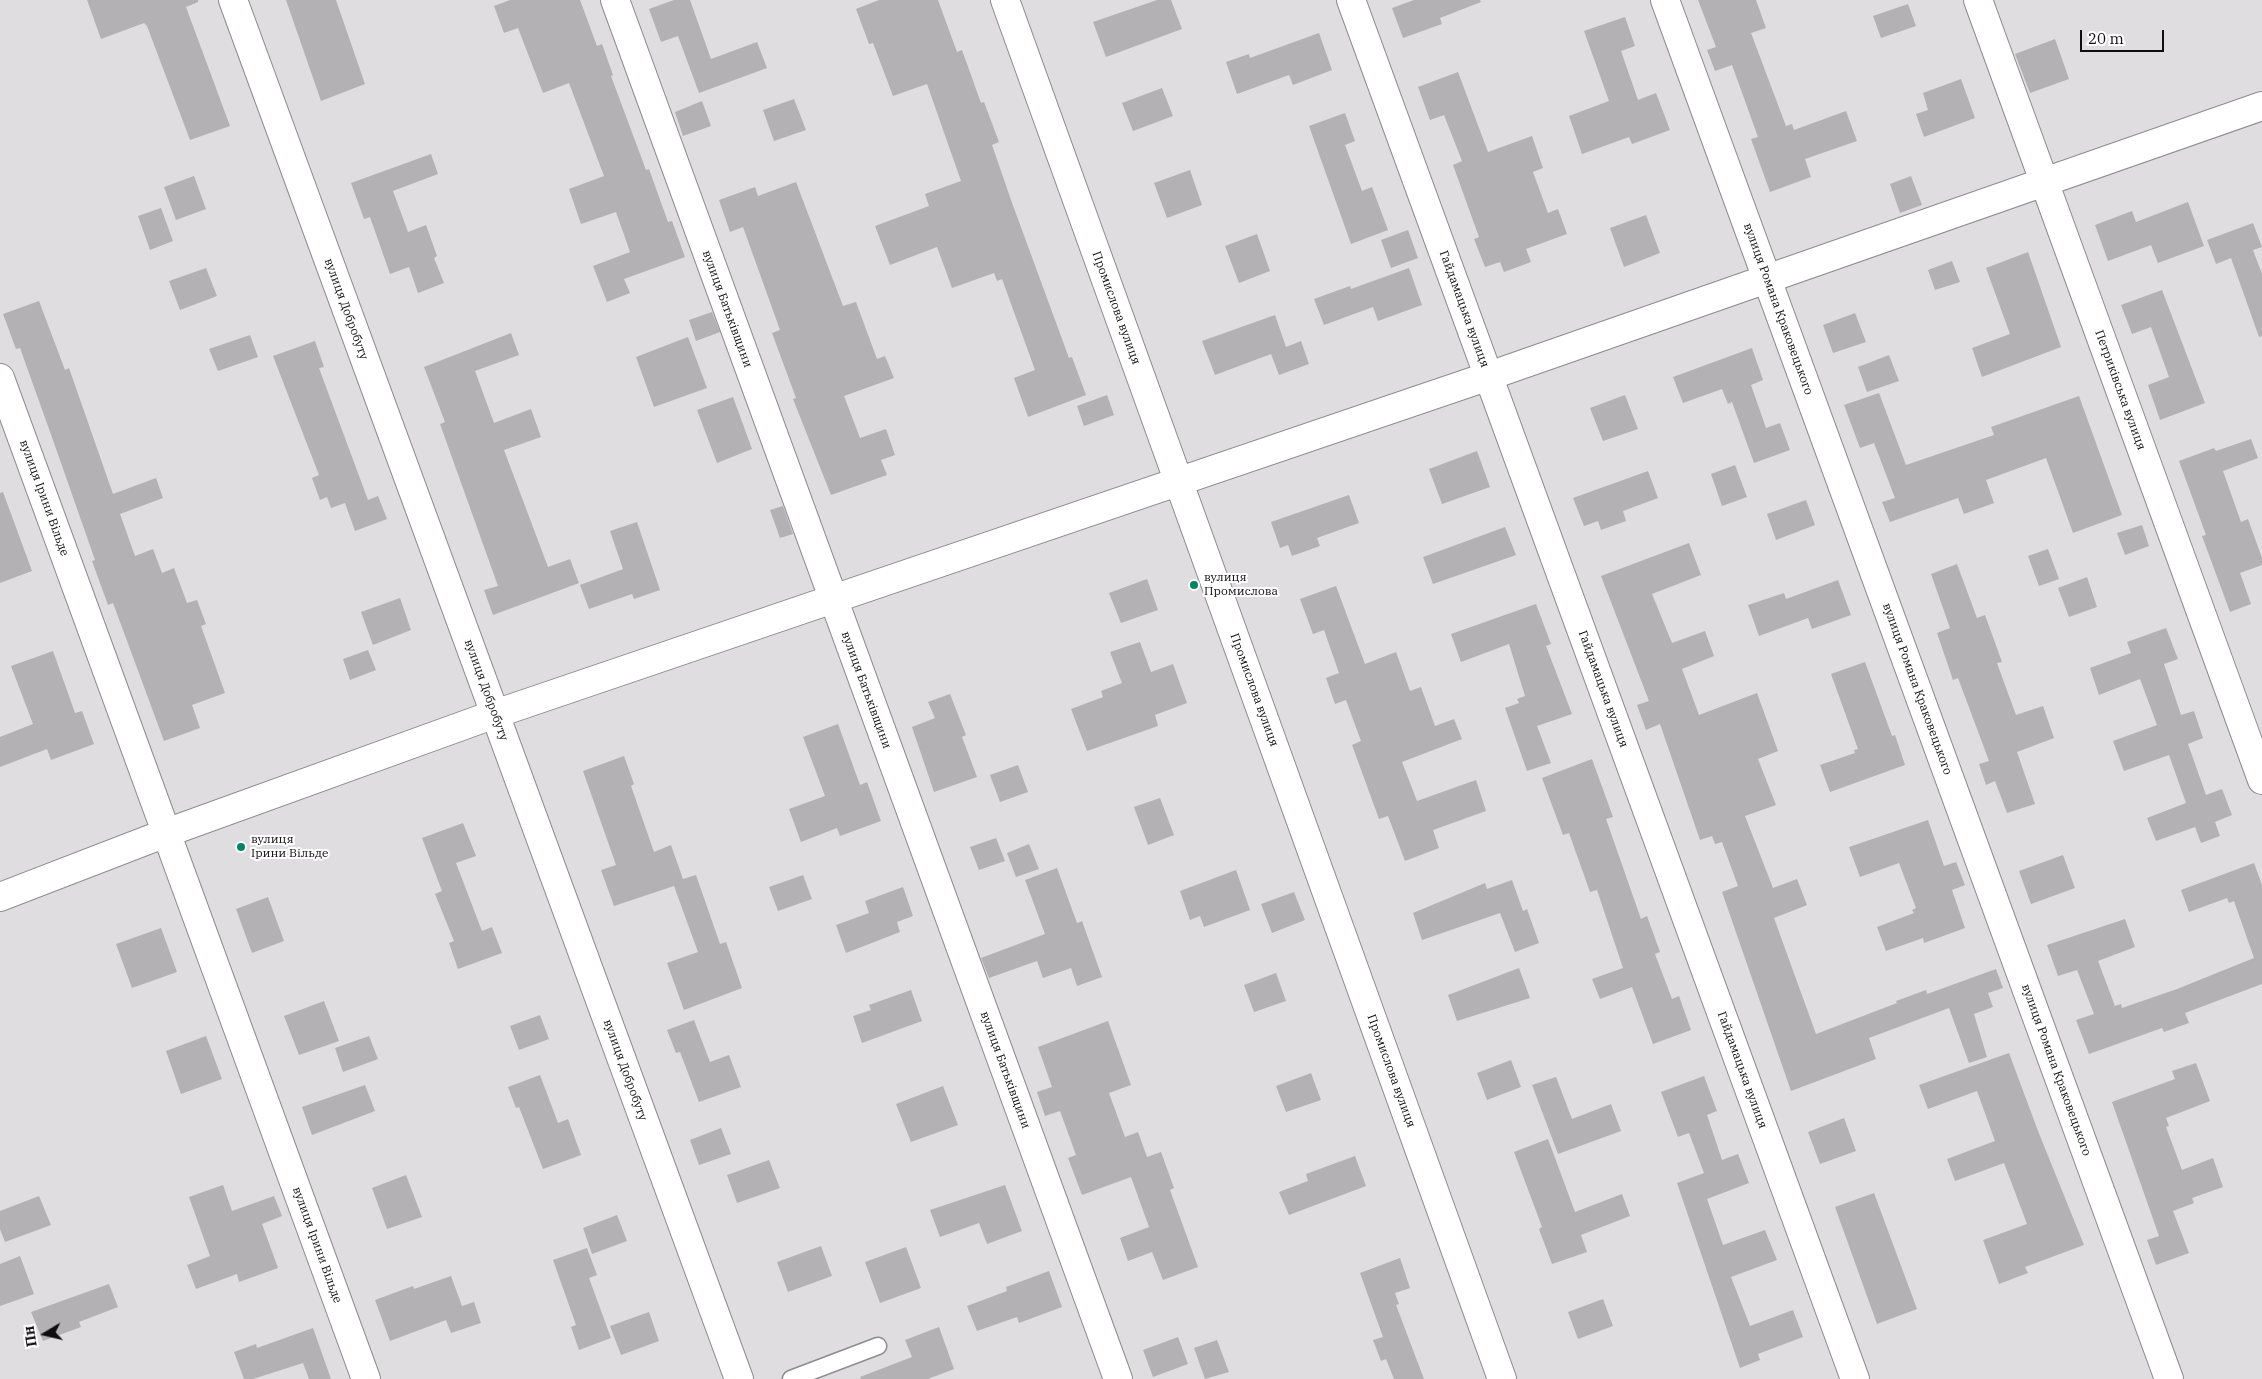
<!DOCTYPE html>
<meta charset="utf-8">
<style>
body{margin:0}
#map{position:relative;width:2262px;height:1379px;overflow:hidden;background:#e0dde1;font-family:"IBM Plex Serif",serif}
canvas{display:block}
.north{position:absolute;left:20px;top:1309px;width:50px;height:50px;-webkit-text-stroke:4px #fff;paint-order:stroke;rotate:261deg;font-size:14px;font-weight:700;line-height:20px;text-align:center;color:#0f0e0f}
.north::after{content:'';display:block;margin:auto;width:18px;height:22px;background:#0f0e0f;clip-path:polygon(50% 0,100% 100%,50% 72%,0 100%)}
.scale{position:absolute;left:2080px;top:30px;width:84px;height:22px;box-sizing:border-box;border:2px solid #0f0e0f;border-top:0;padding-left:6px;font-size:15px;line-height:18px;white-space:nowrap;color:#0f0e0f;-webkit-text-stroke:4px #fff;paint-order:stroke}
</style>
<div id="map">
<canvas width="2262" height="1379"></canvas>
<div class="north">Пн</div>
<div class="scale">20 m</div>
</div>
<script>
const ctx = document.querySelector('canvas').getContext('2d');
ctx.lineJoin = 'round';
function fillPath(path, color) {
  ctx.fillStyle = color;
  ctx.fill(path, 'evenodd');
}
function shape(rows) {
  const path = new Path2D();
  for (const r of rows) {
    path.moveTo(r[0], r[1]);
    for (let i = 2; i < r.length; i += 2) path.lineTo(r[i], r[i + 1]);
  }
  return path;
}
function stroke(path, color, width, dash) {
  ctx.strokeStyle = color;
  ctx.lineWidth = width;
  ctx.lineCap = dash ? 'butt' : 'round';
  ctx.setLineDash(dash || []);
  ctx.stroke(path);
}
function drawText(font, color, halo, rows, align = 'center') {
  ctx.font = font + ' "IBM Plex Serif",serif';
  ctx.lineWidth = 4;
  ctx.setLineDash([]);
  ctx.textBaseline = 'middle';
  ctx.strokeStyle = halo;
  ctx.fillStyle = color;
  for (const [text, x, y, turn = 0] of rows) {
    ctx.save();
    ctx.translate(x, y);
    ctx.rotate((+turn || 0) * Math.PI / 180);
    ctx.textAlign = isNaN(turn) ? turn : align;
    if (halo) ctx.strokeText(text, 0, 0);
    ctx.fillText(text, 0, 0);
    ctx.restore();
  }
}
fillPath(shape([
 [87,0,198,0,198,2,186,7,230,126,190,140,147,26,144,23,101,39],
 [286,0,336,0,365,84,321,101],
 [510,0,580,0,597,46,602,44,613,75,611,76,646,170,649,169,668,222,672,221,685,257,624,279,630,293,607,302,593,266,630,252,616,212,581,224,569,189,604,176,569,83,543,93,518,28,504,33,494,6],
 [674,0,690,0,711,59,757,42,767,68,699,93,678,36,661,42,649,9],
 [879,0,938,0,957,52,962,50,981,103,984,102,999,142,992,145,1011,200,1069,358,1072,357,1086,395,1028,417,1014,378,1035,370,1002,279,997,281,994,273,952,288,937,247,890,265,875,226,929,206,925,194,961,181,927,84,893,96,873,43,869,44,856,9],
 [1157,0,1171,0,1182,29,1106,57,1093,22],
 [1414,0,1480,0,1481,2,1440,18,1442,24,1403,38,1392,8],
 [1698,0,1756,0,1766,28,1751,33,1786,126,1792,124,1794,130,1846,111,1857,141,1805,159,1811,177,1770,192,1751,139,1758,137,1732,65,1715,71,1707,50,1716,47],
 [1908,4,1916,26,1881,38,1873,16],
 [1625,17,1635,46,1621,51,1638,100,1656,93,1670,130,1632,144,1629,137,1582,154,1569,116,1609,101,1584,31],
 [1319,33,1332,70,1293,85,1289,75,1237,94,1226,62,1249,54,1250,58],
 [2055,39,2069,79,2030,93,2015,54],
 [1458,72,1488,152,1532,136,1543,168,1533,172,1548,213,1558,209,1567,234,1526,249,1531,262,1504,272,1500,262,1485,267,1474,239,1479,237,1453,165,1462,161,1444,115,1430,120,1418,87],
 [1961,79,1975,118,1924,137,1916,114,1928,110,1923,93],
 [1162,88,1173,116,1133,131,1122,103],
 [794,99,806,130,774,141,763,110],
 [702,101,711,126,683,136,675,112],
 [1345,113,1355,141,1345,145,1362,191,1372,187,1388,230,1351,244,1309,126],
 [431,154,438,174,393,191,408,232,426,225,437,256,434,258,444,283,418,293,409,267,390,274,370,217,364,219,351,183],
 [1190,170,1202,205,1167,218,1154,183],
 [194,176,206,209,176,220,164,187],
 [1911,176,1922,205,1900,213,1890,184],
 [796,182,843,306,856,302,877,359,885,356,894,378,844,396,860,438,886,429,895,455,881,460,887,475,831,495,793,399,796,398,772,333,780,330,743,227,730,232,719,200,755,187,758,196],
 [2188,202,2204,246,2158,263,2151,245,2108,261,2095,225,2132,211,2136,222],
 [161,208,173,241,150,250,138,216],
 [1646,215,1660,253,1624,267,1610,228],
 [2253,223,2262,247,2253,250,2262,274,2262,336,2259,337,2231,258,2216,264,2207,240],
 [1408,230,1418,258,1391,268,1381,240],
 [1257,234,1270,271,1239,283,1225,246],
 [2028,252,2061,347,1982,377,1972,348,2010,334,1986,268],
 [1952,261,1960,282,1935,290,1928,270],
 [206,268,217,296,180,310,169,281],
 [1409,268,1422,305,1378,321,1373,307,1324,325,1314,299,1350,286,1351,289],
 [2162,290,2205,403,2160,420,2148,385,2169,377,2151,327,2132,334,2121,305],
 [39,301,65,370,69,368,113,494,156,478,163,498,120,514,135,556,153,549,162,573,174,568,187,603,197,600,206,624,201,626,225,693,192,705,200,728,164,741,113,603,108,605,92,561,95,560,54,443,20,348,16,349,3,314],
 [712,312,720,332,696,341,689,320],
 [1855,313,1866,342,1833,353,1823,325],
 [1275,315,1286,347,1301,341,1309,364,1279,375,1271,354,1215,375,1202,341],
 [511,333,519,355,475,371,494,423,531,409,541,437,504,450,548,567,570,559,579,583,493,615,484,590,498,586,440,424,445,422,424,367],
 [250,335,258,357,218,371,209,349],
 [688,337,707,388,654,407,636,357],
 [315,341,324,367,319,368,368,500,378,496,387,519,355,531,345,503,331,508,327,497,320,500,312,478,319,475,273,356],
 [1752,348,1763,380,1751,385,1766,428,1780,423,1790,450,1754,463,1732,402,1728,404,1722,389,1683,403,1673,377],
 [1889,355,1899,381,1867,392,1858,367],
 [1879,393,1906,465,1994,435,1991,427,2079,396,2122,515,2073,533,2046,458,1986,480,1994,503,1964,514,1958,498,1890,522,1882,502,1895,498,1874,443,1860,448,1844,405],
 [1107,395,1114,415,1084,426,1077,406],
 [1625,395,1638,429,1603,441,1590,408],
 [733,397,752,449,717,463,697,410],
 [2251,439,2258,458,2223,471,2241,522,2248,519,2262,558,2262,565,2240,573,2251,604,2230,612,2202,536,2206,535,2179,461,2214,448,2216,451],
 [1477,451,1490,487,1442,504,1429,469],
 [1735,465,1747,497,1722,506,1711,474],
 [1648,471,1658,498,1623,511,1626,521,1601,530,1598,521,1584,526,1573,498],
 [3,492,32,571,0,583,0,493],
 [1349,495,1359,523,1317,538,1320,546,1292,556,1288,545,1280,548,1271,522],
 [1806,500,1815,525,1776,540,1767,514],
 [783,506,793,534,780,538,770,510],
 [637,522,660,590,634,599,632,594,589,609,580,585,623,569,610,531],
 [2142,525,2149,546,2125,555,2117,533],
 [1505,527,1516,555,1433,584,1423,557],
 [1689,543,1701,575,1652,594,1672,643,1705,631,1714,656,1682,669,1699,715,1757,693,1778,751,1758,759,1776,805,1745,816,1773,888,1797,879,1807,905,1774,918,1816,1034,1897,1003,1896,1001,1926,990,1927,994,1996,969,2003,988,1988,993,1993,1007,1974,1014,1987,1057,1969,1063,1949,1008,1869,1038,1876,1059,1791,1091,1722,892,1738,886,1722,842,1715,844,1712,836,1700,840,1660,724,1646,730,1637,705,1649,701,1601,576],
 [2048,549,2059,579,2039,586,2028,556],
 [1957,564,1977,618,1985,615,2002,662,1997,663,2016,715,2043,706,2054,738,2017,752,2035,804,2007,813,1995,781,1986,785,1979,764,1989,761,1958,678,1953,680,1937,633,1950,628,1931,574],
 [2087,577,2097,607,2069,617,2058,588],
 [1147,579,1158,610,1121,623,1109,593],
 [1838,580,1851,615,1812,629,1808,618,1759,636,1748,605,1784,593,1786,599],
 [1336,586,1365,664,1396,652,1410,691,1421,687,1435,726,1454,719,1462,739,1402,762,1417,801,1476,780,1486,811,1433,830,1439,848,1405,861,1388,816,1379,819,1352,745,1361,741,1346,700,1335,704,1326,678,1339,673,1324,630,1313,634,1300,599],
 [400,598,411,630,373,645,361,612],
 [1536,604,1551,644,1546,646,1572,714,1537,726,1551,763,1527,771,1505,708,1519,703,1517,699,1525,696,1509,644,1461,662,1451,634],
 [2166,628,2178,659,2164,664,2181,715,2194,711,2203,738,2188,744,2206,795,2222,789,2232,815,2215,822,2220,836,2201,843,2195,827,2156,841,2147,818,2186,803,2169,755,2124,771,2113,741,2157,725,2140,679,2099,695,2090,668,2131,653,2127,642],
 [1140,642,1151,672,1173,664,1187,703,1155,715,1158,726,1087,751,1071,709,1103,697,1101,691,1122,683,1110,652],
 [368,650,376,670,350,680,343,659],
 [53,651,75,713,82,711,94,744,51,760,47,749,0,767,0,737,33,724,11,666],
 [1865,662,1892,736,1895,735,1905,765,1830,792,1820,765,1855,753,1854,750,1858,749,1831,674],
 [950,694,966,735,962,737,977,777,934,792,912,727,935,718,928,702],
 [838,724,860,785,867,782,881,821,840,836,837,828,801,842,789,809,825,796,803,737],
 [624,756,634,784,631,786,654,852,671,845,683,879,696,875,720,944,726,942,742,988,684,1010,667,963,698,952,674,886,614,906,601,870,616,865,583,771],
 [1592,759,1613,817,1606,819,1641,919,1647,916,1660,952,1655,954,1672,999,1679,996,1691,1030,1653,1044,1632,987,1600,999,1592,979,1623,968,1597,890,1590,892,1569,833,1563,835,1542,778],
 [1018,765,1028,792,1000,802,990,775],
 [1160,798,1174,835,1148,845,1134,807],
 [1928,820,1944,866,1956,862,1965,885,1952,890,1965,928,1924,943,1923,938,1886,951,1877,927,1914,913,1912,910,1916,908,1899,863,1860,877,1849,847],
 [463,823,476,856,456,863,482,931,492,927,502,953,458,969,449,943,454,941,435,894,442,891,422,838],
 [996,838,1005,861,979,870,970,847],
 [1029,844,1039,869,1016,877,1007,853],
 [2063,855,2075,888,2031,904,2019,871],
 [2254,863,2262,885,2262,984,2185,1013,2189,1023,2164,1032,2162,1028,2089,1054,2076,1020,2094,1014,2077,970,2058,976,2047,945,2125,919,2135,947,2098,961,2115,1006,2121,1004,2122,1008,2177,989,2254,958,2234,901,2229,903,2227,898,2189,912,2181,890],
 [1057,868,1077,923,1082,921,1102,977,1077,986,1071,968,1043,978,1037,961,989,978,981,958,1045,934,1025,880],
 [1236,870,1250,910,1204,927,1200,916,1190,920,1180,891],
 [803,875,812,899,778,911,769,887],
 [1512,880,1523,911,1527,909,1539,943,1515,952,1500,913,1422,940,1413,913,1485,883,1487,889],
 [903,887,913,916,897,922,900,932,846,953,836,925,869,913,865,901],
 [1294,892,1305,920,1272,933,1261,904],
 [268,897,284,941,252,953,236,909],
 [161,928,177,972,132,988,116,944],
 [1519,968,1530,998,1457,1021,1448,995],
 [1276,973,1286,1001,1254,1012,1244,985],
 [911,990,922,1021,862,1043,853,1016,871,1010,869,1005],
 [324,1001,339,1041,299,1055,284,1016],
 [540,1015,549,1039,519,1050,510,1026],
 [694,1020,710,1062,729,1055,741,1087,699,1102,680,1052,676,1053,667,1030],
 [1108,1021,1131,1085,1109,1093,1125,1137,1138,1132,1147,1157,1161,1152,1174,1188,1170,1190,1198,1267,1163,1280,1152,1252,1128,1261,1120,1238,1149,1227,1131,1177,1082,1195,1068,1158,1076,1155,1060,1111,1045,1116,1037,1092,1052,1087,1038,1047],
 [206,1036,222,1079,181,1094,166,1051],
 [369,1036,378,1059,343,1072,335,1048],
 [2009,1053,2038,1131,2084,1245,2025,1267,2028,1273,1999,1284,1983,1240,2027,1224,2004,1163,1955,1181,1947,1159,1995,1141,1977,1091,1928,1109,1919,1085],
 [1511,1060,1521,1087,1487,1100,1477,1073],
 [2196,1063,2210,1101,2166,1118,2169,1126,2166,1127,2182,1170,2213,1158,2223,1187,2192,1198,2194,1203,2173,1211,2189,1253,2156,1265,2147,1240,2159,1236,2112,1102,2175,1079,2172,1071],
 [1311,1073,1321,1100,1286,1112,1276,1086],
 [540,1075,558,1123,568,1119,581,1155,543,1169,519,1107,516,1108,508,1087],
 [1704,1076,1717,1111,1707,1115,1722,1160,1738,1154,1749,1183,1707,1199,1723,1245,1765,1230,1777,1260,1731,1277,1750,1326,1793,1310,1803,1337,1758,1354,1760,1360,1740,1368,1677,1183,1704,1173,1689,1133,1678,1137,1661,1092],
 [1556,1077,1572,1119,1611,1104,1621,1131,1558,1154,1532,1085],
 [365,1085,375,1111,312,1135,302,1107],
 [943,1086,958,1125,911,1142,896,1104],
 [1844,1118,1856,1151,1820,1164,1808,1132],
 [721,1128,731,1154,699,1165,690,1140],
 [1548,1139,1575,1212,1622,1194,1630,1216,1581,1235,1587,1252,1552,1264,1539,1229,1542,1227,1514,1152],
 [1355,1156,1366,1186,1289,1215,1279,1192,1308,1181,1306,1174],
 [769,1160,780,1188,737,1203,727,1175],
 [406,1175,422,1217,387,1229,372,1188],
 [223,1185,232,1211,274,1196,282,1216,262,1224,278,1268,239,1282,237,1274,196,1289,187,1265,210,1256,189,1197],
 [1005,1185,1022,1231,987,1244,979,1223,940,1237,930,1210],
 [1874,1193,1917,1309,1877,1324,1835,1207],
 [39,1196,51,1225,5,1242,0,1229,0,1211],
 [617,1215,627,1241,592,1254,583,1228],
 [821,1246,832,1276,788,1292,777,1262],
 [906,1247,921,1288,880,1303,865,1262],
 [587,1248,597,1275,589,1278,611,1338,579,1350,571,1327,576,1325,553,1260],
 [20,1256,34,1294,0,1306,0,1264],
 [1400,1258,1410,1288,1395,1293,1399,1304,1396,1305,1424,1379,1394,1379,1386,1359,1381,1361,1373,1340,1383,1337,1360,1273],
 [1049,1271,1062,1307,1019,1323,1017,1317,977,1331,967,1306,1007,1291,1006,1287],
 [451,1276,462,1306,474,1302,481,1323,451,1333,446,1320,390,1341,375,1300,413,1286,414,1289],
 [109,1284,118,1307,79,1322,81,1327,43,1341,31,1312],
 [1603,1299,1613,1326,1578,1339,1568,1312],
 [649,1312,659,1341,621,1355,610,1326],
 [939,1327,954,1369,928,1379,861,1379,860,1377,912,1357,905,1340],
 [313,1328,331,1379,309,1379,303,1363,253,1379,244,1379,234,1352,256,1344,257,1348],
 [1178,1337,1188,1364,1153,1377,1143,1350],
 [1217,1340,1229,1372,1205,1379,1194,1348]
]), '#b3b1b4');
const service = shape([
 [791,1379,878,1346]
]);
const minor = shape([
 [233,0,739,1379],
 [615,0,1118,1379],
 [1005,0,1502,1379],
 [1351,0,1855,1379],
 [1665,0,2169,1379],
 [1978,0,2262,780],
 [0,378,366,1379],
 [0,897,166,833,495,714,1489,376,2262,106]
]);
stroke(service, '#8d8b8e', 19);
stroke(minor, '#8d8b8e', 30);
stroke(service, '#fff', 16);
stroke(minor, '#fff', 28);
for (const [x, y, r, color] of [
 [1194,585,5,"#008365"],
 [241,847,5,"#008365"]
]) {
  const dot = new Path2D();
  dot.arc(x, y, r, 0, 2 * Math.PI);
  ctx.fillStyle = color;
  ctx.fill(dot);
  stroke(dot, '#fff', 2);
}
drawText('12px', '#0f0e0f', '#fff', [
 ["Промислова вулиця",1116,308,70],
 ["вулиця Добробуту",346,309,70],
 ["вулиця Батьківщини",727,309,70],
 ["Гайдамацька вулиця",1464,309,70],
 ["вулиця Романа Краковецького",1778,309,70],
 ["Петриківська вулиця",2120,390,70],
 ["вулиця Ірини Вільде",44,498,70],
 ["Гайдамацька вулиця",1603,689,70],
 ["вулиця Романа Краковецького",1917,689,70],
 ["вулиця Добробуту",486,690,70],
 ["вулиця Батьківщини",866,690,70],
 ["Промислова вулиця",1254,690,70],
 ["вулиця Добробуту",625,1070,70],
 ["вулиця Батьківщини",1005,1070,70],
 ["Гайдамацька вулиця",1742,1070,70],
 ["вулиця Романа Краковецького",2056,1070,70],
 ["Промислова вулиця",1391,1071,70],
 ["вулиця Ірини Вільде",317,1245,70]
]);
drawText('12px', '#0f0e0f', '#fff', [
 ["вулиця",1204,578],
 ["Промислова",1204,592],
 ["вулиця",251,840],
 ["Ірини Вільде",251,854]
], 'left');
</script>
